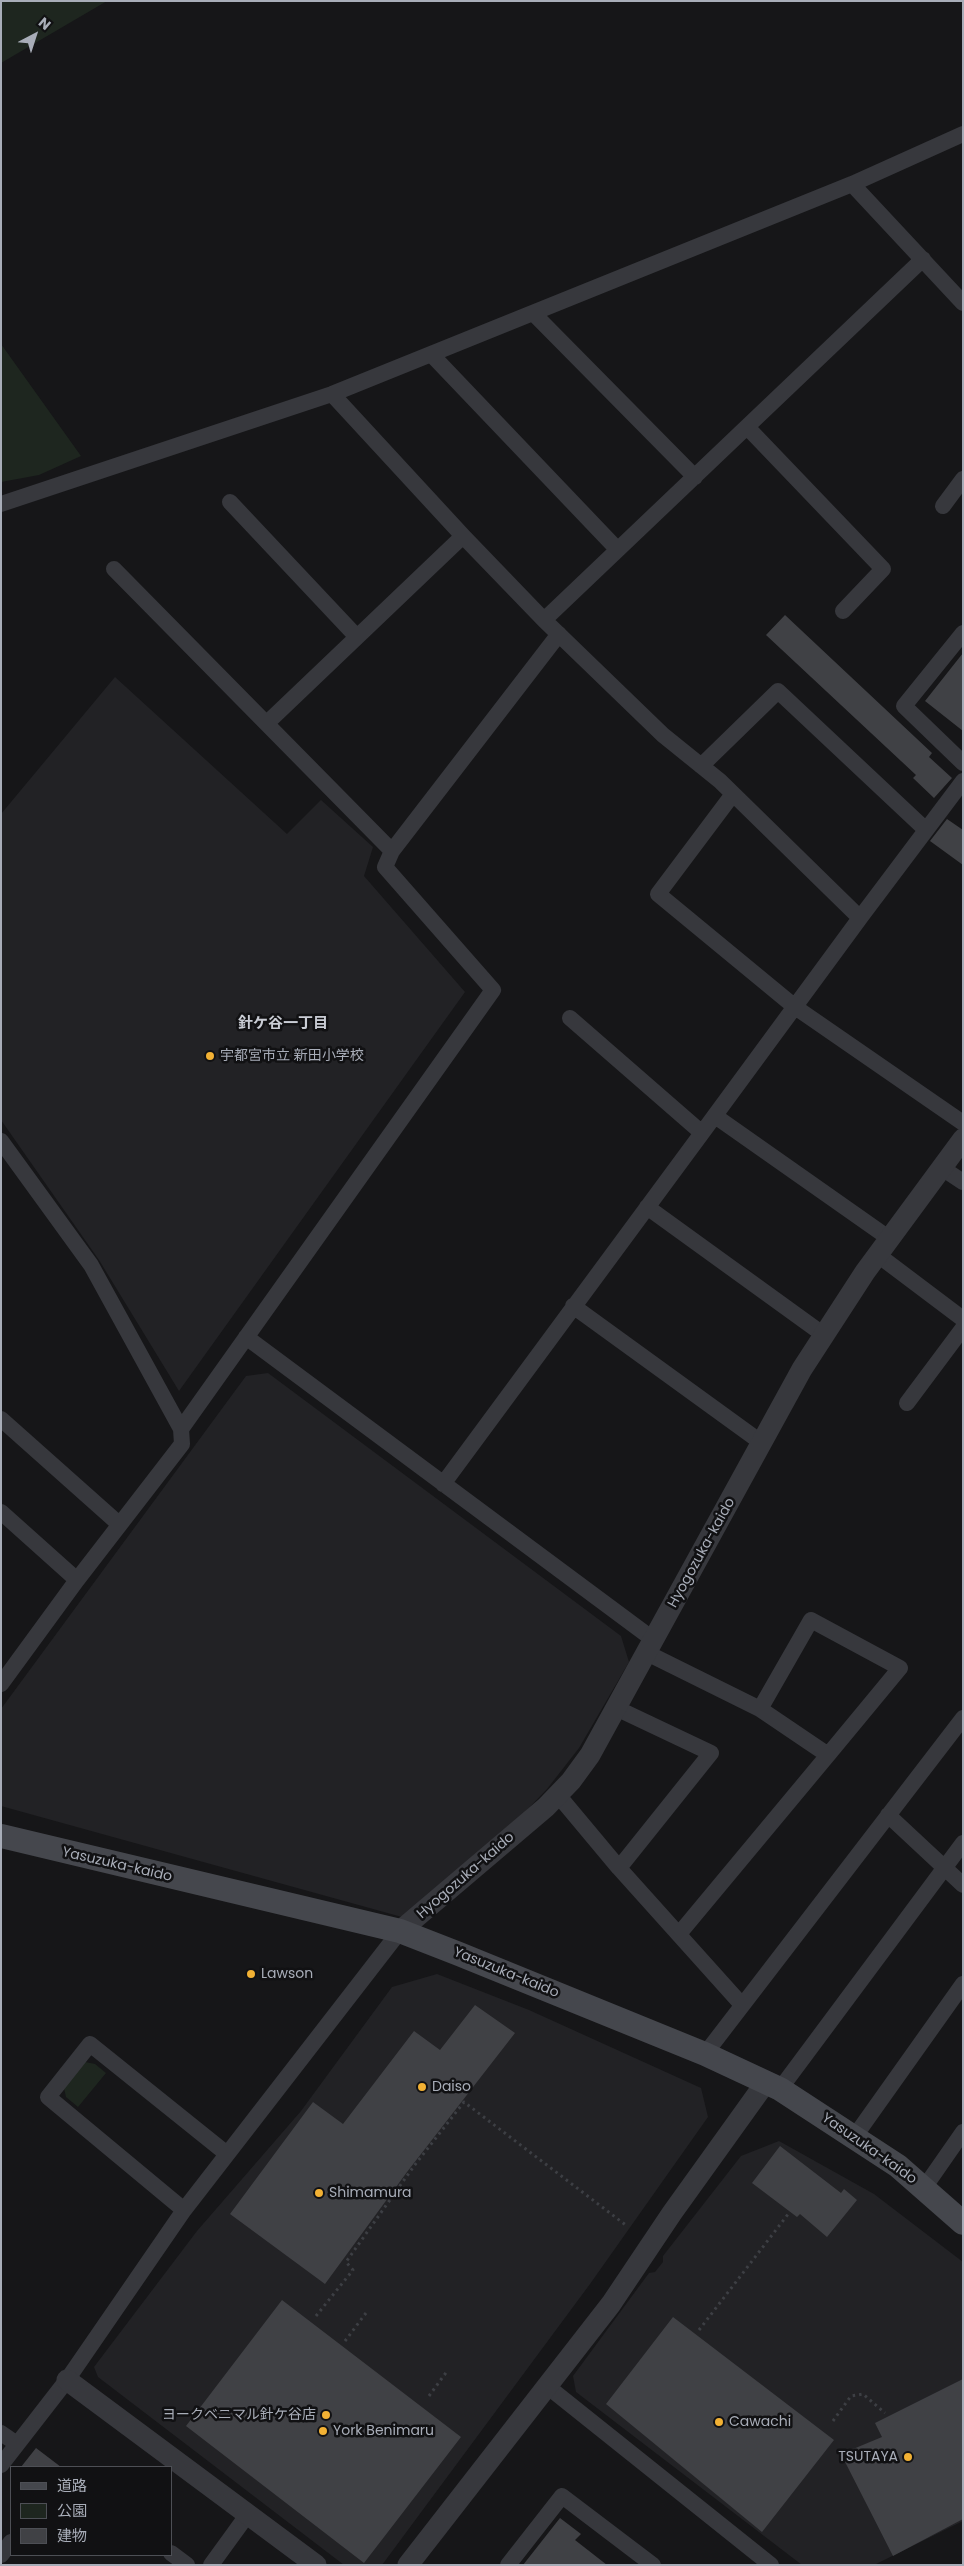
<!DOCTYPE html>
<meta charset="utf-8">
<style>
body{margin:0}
#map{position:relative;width:964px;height:2566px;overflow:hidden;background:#161618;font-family:Poppins,"Noto Sans JP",sans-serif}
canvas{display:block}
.frame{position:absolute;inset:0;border:2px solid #a8adb8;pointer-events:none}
.legend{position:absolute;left:10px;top:2466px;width:162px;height:90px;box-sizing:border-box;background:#111113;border:1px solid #4d4f55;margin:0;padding:6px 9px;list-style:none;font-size:15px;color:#a8adb8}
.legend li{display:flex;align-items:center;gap:10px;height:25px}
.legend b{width:25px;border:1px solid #4d4f55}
.north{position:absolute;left:10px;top:10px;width:50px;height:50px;-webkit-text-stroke:4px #111113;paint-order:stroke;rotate:40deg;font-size:14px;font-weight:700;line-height:20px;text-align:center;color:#a8adb8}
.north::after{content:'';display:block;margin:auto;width:18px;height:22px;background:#a8adb8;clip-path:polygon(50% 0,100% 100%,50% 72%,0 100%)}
</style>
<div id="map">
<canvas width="964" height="2566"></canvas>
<div class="frame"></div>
<ul class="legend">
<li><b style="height:6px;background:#45474d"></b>道路</li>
<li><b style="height:14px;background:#1e261f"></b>公園</li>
<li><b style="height:14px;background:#404145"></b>建物</li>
</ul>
<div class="north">N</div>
</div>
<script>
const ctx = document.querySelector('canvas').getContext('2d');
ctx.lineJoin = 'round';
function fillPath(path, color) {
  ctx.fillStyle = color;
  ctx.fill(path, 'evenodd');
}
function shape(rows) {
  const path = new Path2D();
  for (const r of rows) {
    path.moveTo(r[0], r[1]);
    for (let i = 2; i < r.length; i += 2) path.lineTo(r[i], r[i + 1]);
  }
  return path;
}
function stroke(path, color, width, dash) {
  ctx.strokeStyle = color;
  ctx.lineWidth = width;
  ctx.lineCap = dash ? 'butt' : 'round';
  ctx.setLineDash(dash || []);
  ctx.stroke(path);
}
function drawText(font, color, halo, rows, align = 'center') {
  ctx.font = font + ' Poppins,"Noto Sans JP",sans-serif';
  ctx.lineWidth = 5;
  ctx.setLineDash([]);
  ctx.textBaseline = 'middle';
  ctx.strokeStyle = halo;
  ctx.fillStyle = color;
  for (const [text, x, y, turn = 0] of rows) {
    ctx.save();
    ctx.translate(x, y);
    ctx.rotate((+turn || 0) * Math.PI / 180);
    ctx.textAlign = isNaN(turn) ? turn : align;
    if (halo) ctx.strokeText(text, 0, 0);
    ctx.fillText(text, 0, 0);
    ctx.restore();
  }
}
fillPath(shape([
 [115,677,287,834,321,800,373,847,364,876,465,992,179,1391,99,1260,1,1120,1,814],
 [268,1373,621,1636,629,1662,579,1748,547,1789,523,1814,402,1917,1,1806,1,1709,246,1376],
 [437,1974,529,2010,701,2088,708,2117,590,2284,382,2565,344,2565,98,2377,94,2367,197,2231,301,2111,392,1987],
 [779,2141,874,2194,963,2262,963,2521,874,2565,802,2565,576,2392,573,2376,649,2273,655,2272,663,2262,663,2256,741,2156]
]), '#222225');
fillPath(shape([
 [1,1,107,1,1,63],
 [1,344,81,456,39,475,1,482],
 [85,2062,95,2064,106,2073,78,2107,66,2097,64,2088]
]), '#1e261f');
fillPath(shape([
 [785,615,932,753,929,757,952,778,934,798,913,778,916,775,766,635],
 [963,653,963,731,925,701],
 [947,819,963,830,963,865,930,841],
 [475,2005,515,2033,407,2172,325,2284,230,2214,313,2102,343,2124,414,2031,440,2050],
 [780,2146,841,2193,844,2189,857,2200,827,2237,800,2214,797,2217,752,2183],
 [282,2300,461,2437,364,2563,186,2426],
 [673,2317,834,2440,762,2532,606,2404],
 [963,2379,963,2519,893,2556,841,2454,882,2437,875,2423],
 [36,2448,61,2467,21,2467],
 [560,2518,581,2534,575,2540,607,2565,523,2565]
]), '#404145');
stroke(shape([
 [316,2316,353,2270,346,2262,414,2166,464,2102,627,2226],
 [699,2330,789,2213],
 [345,2341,366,2313],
 [429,2396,448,2370],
 [833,2421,851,2396,863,2394,885,2413]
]), '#3d3f44', 3, [2.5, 4]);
stroke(shape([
 [852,184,963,303],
 [533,313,695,477],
 [431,354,617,549],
 [332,394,463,536,544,620,663,735,720,781,860,918,702,1133,570,1018],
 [747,427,883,569,843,611],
 [230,502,357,637],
 [1,504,332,394,852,184,963,134],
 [943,506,963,479],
 [114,569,392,851],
 [544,620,923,259],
 [963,633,904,706,963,763],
 [267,723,463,536],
 [701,766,778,691,926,830],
 [733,794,658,894,795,1007,963,1123],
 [860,918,963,781],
 [715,1116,890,1239],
 [1,1141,91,1265,181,1429,493,990,385,867,392,851,559,634],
 [942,1168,963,1182],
 [647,1207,824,1335],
 [878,1255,963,1319],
 [573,1306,762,1443],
 [246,1337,654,1640],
 [907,1403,963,1328],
 [1,1419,119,1524],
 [443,1484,702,1133],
 [1,1512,77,1580],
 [647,1653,760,1709,828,1755,679,1934],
 [1,1684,77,1580,182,1444,181,1429],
 [616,1708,711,1753,619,1868],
 [760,1709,811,1620,900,1668,828,1755],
 [558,1795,619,1868,742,2005],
 [888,1815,963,1885],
 [705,2054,963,1718],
 [780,2089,963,1843],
 [855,2136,963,1984],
 [924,2188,963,2132],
 [184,2210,48,2097,90,2044,227,2154],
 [547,2386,771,2565],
 [1,2433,17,2444],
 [1,2465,67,2380,184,2210,400,1931],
 [171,2553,187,2565],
 [1,2555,11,2542],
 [211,2565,248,2514],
 [508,2565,562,2496,653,2565]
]), '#37383d', 16);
stroke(shape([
 [400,1931,546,1807,571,1781,590,1755,802,1369,865,1272,963,1139],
 [67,2380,316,2565],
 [408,2565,611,2304,672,2213,766,2082]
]), '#37383d', 21);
stroke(shape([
 [1,1836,400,1931,459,1954,705,2054,780,2089,898,2166,963,2223]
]), '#45474d', 24);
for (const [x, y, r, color] of [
 [210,1056,5,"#f2b134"],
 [251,1974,5,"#f2b134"],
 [422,2087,5,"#f2b134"],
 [319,2193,5,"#f2b134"],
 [326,2415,5,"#f2b134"],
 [719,2422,5,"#f2b134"],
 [323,2431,5,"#f2b134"],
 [908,2457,5,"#f2b134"]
]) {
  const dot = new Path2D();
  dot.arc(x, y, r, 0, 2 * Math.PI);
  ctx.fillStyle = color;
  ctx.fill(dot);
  stroke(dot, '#111113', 2);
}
drawText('14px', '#a8adb8', '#111113', [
 ["宇都宮市立 新田小学校",220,1056],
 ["Lawson",261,1974],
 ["Daiso",432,2087],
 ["Shimamura",329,2193],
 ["ヨークベニマル針ケ谷店",316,2415,"right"],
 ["Cawachi",729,2422],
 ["York Benimaru",333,2431],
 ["TSUTAYA",898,2457,"right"]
], 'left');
drawText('14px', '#a8adb8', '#111113', [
 ["Hyogozuka-kaido",702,1553,-61],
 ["Yasuzuka-kaido",117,1865,13],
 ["Hyogozuka-kaido",466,1876,-41],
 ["Yasuzuka-kaido",506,1973,22],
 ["Yasuzuka-kaido",869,2149,35]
]);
drawText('bold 15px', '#c9ccd4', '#111113', [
 ["針ケ谷一丁目",283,1024]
]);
</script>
